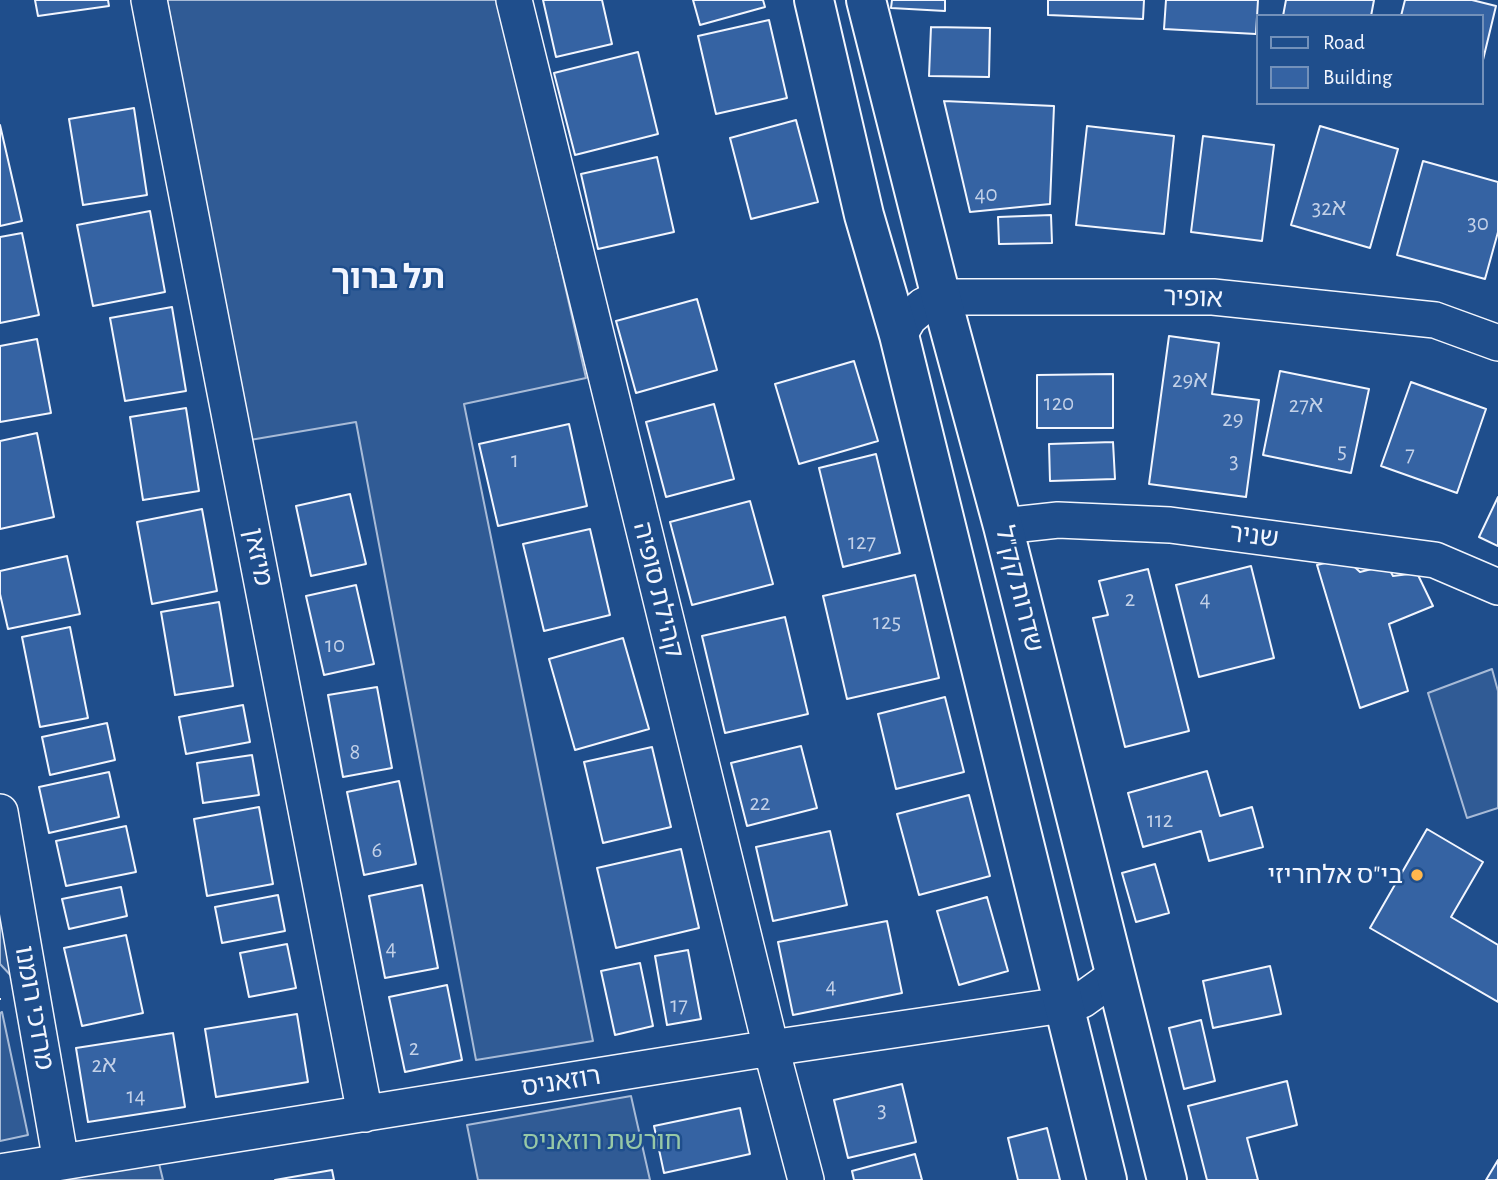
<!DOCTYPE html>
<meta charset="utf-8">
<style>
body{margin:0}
#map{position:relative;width:1498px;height:1180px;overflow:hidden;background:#1f4e8c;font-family:"Alegreya Sans",sans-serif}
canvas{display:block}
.legend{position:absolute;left:1256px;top:14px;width:228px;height:91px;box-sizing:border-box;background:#1f4e8c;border:2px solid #7391ba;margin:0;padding:9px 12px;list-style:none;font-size:21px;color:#f2f6ff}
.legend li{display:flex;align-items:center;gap:14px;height:35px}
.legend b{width:35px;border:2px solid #7391ba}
</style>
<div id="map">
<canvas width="1498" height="1180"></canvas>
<ul class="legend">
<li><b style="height:9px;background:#1f4e8c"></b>Road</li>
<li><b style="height:19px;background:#3563a3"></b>Building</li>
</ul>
</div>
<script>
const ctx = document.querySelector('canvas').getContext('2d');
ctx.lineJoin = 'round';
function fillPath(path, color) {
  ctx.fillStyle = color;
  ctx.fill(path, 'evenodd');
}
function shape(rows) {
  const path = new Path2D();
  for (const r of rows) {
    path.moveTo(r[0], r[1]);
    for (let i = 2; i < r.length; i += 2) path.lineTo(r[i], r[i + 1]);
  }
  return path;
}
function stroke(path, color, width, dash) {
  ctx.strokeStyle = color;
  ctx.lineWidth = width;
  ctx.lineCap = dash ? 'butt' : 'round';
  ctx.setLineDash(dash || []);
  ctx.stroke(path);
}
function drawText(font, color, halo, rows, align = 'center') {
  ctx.font = font + ' "Alegreya Sans","Noto Sans Hebrew",sans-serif';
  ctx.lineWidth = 5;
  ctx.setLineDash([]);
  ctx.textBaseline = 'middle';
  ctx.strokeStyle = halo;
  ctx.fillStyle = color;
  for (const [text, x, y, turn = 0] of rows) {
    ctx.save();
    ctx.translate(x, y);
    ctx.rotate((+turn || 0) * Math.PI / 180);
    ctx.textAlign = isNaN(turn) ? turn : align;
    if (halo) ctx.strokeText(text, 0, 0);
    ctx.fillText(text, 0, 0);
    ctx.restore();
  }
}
const built = shape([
 [167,0,500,0,586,378,464,404,593,1041,476,1060,356,422,250,440,167,0],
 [1492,669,1498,691,1498,808,1467,818,1428,693,1492,669],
 [0,895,14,979,0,964,0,895],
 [2,1012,28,1135,0,1141,0,1013,2,1012],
 [631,1096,650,1180,478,1180,467,1125,631,1096],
 [155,1147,163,1180,47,1180,155,1147]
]);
fillPath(built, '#305b95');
stroke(built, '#a8bbd7', 2);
const building = shape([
 [35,0,108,0,109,6,38,16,35,0],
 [543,0,602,0,612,44,556,57,543,0],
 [693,0,763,0,765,7,700,25,693,0],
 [892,0,945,0,945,11,891,8,892,0],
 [1048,0,1144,0,1143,19,1048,15,1048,0],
 [1166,0,1258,0,1256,34,1164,29,1166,0],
 [1286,0,1374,0,1371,16,1283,16,1286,0],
 [1405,0,1472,0,1496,6,1482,64,1482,16,1401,16,1405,0],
 [769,20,787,98,716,114,698,36,769,20],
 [931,27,990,28,989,77,929,76,931,27],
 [638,52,658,134,575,155,554,73,638,52],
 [944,101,1054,106,1050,204,970,212,944,101],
 [134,108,147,195,83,205,69,119,134,108],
 [796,120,818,202,751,219,730,138,796,120],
 [0,125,22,221,0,226,0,125],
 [1087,126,1174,136,1164,234,1076,225,1087,126],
 [1320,126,1398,149,1370,248,1291,225,1320,126],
 [1203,136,1274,145,1262,241,1191,232,1203,136],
 [657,157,674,232,598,249,581,174,657,157],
 [1423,161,1498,182,1498,232,1485,279,1397,255,1423,161],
 [150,211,165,292,93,306,77,225,150,211],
 [1051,215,1052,243,999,244,998,217,1051,215],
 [22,233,39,315,0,323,0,237,22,233],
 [697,299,717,370,636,393,616,321,697,299],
 [172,307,186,391,125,401,110,318,172,307],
 [1169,336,1219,343,1212,394,1259,400,1246,497,1149,484,1169,336],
 [37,339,51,413,0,422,0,346,37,339],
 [854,361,878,441,799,464,775,384,854,361],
 [1280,371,1369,389,1351,473,1263,455,1280,371],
 [1113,374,1113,428,1037,428,1037,375,1113,374],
 [1411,382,1486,409,1457,493,1381,466,1411,382],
 [714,404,734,479,666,497,646,422,714,404],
 [186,408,199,491,143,500,130,417,186,408],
 [569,424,587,506,498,526,479,444,569,424],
 [37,433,54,517,0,529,0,441,37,433],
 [1113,442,1115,479,1050,481,1049,444,1113,442],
 [876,454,900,553,843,567,819,468,876,454],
 [350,494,366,564,311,576,296,506,350,494],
 [1498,497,1498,546,1479,537,1498,497],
 [750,501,773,584,692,605,670,522,750,501],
 [202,509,217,591,152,604,137,522,202,509],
 [590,529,610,615,544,631,523,544,590,529],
 [67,556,80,614,8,629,0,594,0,571,67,556],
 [1345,558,1360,572,1387,565,1393,576,1417,573,1433,606,1389,624,1408,691,1360,708,1317,565,1345,558],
 [1251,566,1274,658,1199,677,1176,585,1251,566],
 [1148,569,1189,731,1125,747,1093,618,1108,615,1099,581,1148,569],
 [915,575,939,678,847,699,823,596,915,575],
 [356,585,374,664,324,675,306,596,356,585],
 [219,602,233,686,175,695,161,612,219,602],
 [785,617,808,714,725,733,702,636,785,617],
 [70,627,88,718,40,727,22,637,70,627],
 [623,638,649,729,575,750,549,659,623,638],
 [377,687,392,768,343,777,328,695,377,687],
 [945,697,964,772,896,789,878,714,945,697],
 [243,705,250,742,186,754,179,717,243,705],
 [107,723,115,760,50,775,42,737,107,723],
 [801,746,817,808,747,826,731,763,801,746],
 [652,747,671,827,603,843,584,762,652,747],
 [252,755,259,795,203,803,197,763,252,755],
 [1207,771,1220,816,1252,807,1263,847,1209,861,1201,831,1143,847,1128,793,1207,771],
 [109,772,119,817,49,833,39,787,109,772],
 [399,781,416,864,364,875,347,792,399,781],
 [969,795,990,876,919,895,897,814,969,795],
 [259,807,273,884,207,896,194,819,259,807],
 [126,826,136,872,66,886,56,841,126,826],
 [1427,829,1483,862,1451,917,1498,945,1498,1002,1370,928,1427,829],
 [830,831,847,905,773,921,756,847,830,831],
 [681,849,699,928,616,948,597,868,681,849],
 [1155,864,1169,913,1136,922,1122,873,1155,864],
 [422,885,438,968,385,978,369,896,422,885],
 [121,887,127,916,69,929,62,899,121,887],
 [278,895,285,931,222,943,215,907,278,895],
 [987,897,1008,971,959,985,937,911,987,897],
 [887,921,902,993,793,1015,778,942,887,921],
 [126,935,143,1013,82,1026,64,948,126,935],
 [287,944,296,988,249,997,240,953,287,944],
 [688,950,701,1019,667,1025,655,956,688,950],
 [640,963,653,1026,615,1035,601,971,640,963],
 [1270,966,1281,1014,1213,1028,1203,981,1270,966],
 [447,985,462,1060,405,1072,389,997,447,985],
 [297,1014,308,1082,216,1097,205,1029,297,1014],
 [1201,1020,1215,1081,1184,1089,1169,1028,1201,1020],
 [173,1033,185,1107,88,1122,76,1048,173,1033],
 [1287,1081,1297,1125,1247,1138,1258,1180,1207,1180,1188,1106,1287,1081],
 [902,1084,916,1142,848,1158,834,1100,902,1084],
 [740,1108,750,1154,664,1173,654,1126,740,1108],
 [1047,1128,1060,1180,1018,1180,1008,1138,1047,1128],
 [915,1154,922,1180,854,1180,852,1171,915,1154],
 [1498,1160,1498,1180,1486,1180,1498,1160],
 [332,1170,334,1180,275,1180,332,1170]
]);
fillPath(building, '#3563a3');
stroke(building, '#f2f6ff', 2);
const minor = shape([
 [149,0,365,1114],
 [514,0,771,1048,806,1180],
 [899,335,909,318,923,306,941,297,1213,297,1435,320,1498,343],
 [1003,526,1058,520,1170,525,1435,560,1498,587],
 [0,812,61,1162],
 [0,1172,771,1048,1063,1005,1082,1000,1114,977]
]);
const major = shape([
 [814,0,864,215,899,335,1107,1180],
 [866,0,941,297,1003,526,1167,1180]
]);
stroke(minor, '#f2f6ff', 38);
stroke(major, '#f2f6ff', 42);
stroke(minor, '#1f4e8c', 35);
stroke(major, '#1f4e8c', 38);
stroke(shape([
 [0,998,0,1000]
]), '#f2f6ff', 2, [9, 3.5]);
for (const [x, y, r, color] of [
 [1417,875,7,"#ffb74d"]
]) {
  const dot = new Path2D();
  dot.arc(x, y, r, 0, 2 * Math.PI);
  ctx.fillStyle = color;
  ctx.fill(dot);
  stroke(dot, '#1f4e8c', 2.5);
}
drawText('23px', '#c3d1e8', null, [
 ["40",986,194],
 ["32א",1329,208],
 ["30",1478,223],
 ["29א",1190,380],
 ["120",1059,403],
 ["27א",1306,405],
 ["29",1233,419],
 ["5",1342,451],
 ["7",1410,454],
 ["1",515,460],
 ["3",1234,461],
 ["127",862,542],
 ["2",1130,599],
 ["4",1205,599],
 ["125",887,622],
 ["10",335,645],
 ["8",355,752],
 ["22",760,803],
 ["112",1160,820],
 ["6",377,850],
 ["4",391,948],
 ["4",831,986],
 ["17",679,1005],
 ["2",414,1048],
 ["2א",104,1065],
 ["14",136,1096],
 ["3",882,1110]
]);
drawText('26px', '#f2f6ff', '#1f4e8c', [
 ["אופיר",1193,298,2],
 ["שניר",1254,536,7],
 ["מיזאן",258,557,79],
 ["שדרות קק\"ל",1019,589,76],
 ["קהילת סופיה",658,590,76],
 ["מרדכי רומנו",34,1008,80],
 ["רוזאניס",561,1082,-9]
]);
drawText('26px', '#f2f6ff', '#1f4e8c', [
 ["בי\"ס אלחריזי",1403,875]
], 'right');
drawText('26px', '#97c8a6', '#1f4e8c', [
 ["חורשת רוזאניס",602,1141]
]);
drawText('bold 33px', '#f2f6ff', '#1f4e8c', [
 ["תל ברוך",388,278]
]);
</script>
